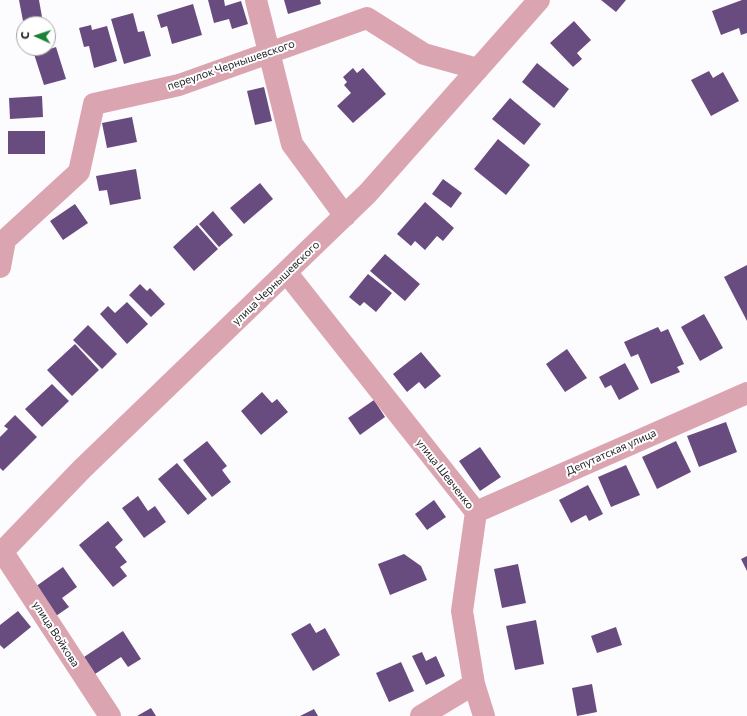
<!DOCTYPE html>
<meta charset="utf-8">
<style>
body{margin:0}
#map{position:relative;width:747px;height:716px;overflow:hidden;background:#fcfbfe;font-family:Commissioner,sans-serif}
canvas{display:block}
.north{position:absolute;left:16px;top:16px;width:40px;height:40px;box-sizing:border-box;background:#fff;border:1px solid #a6a5a7;border-radius:50%;rotate:273deg;font-size:11px;font-weight:700;line-height:16px;text-align:center;color:#211e24}
.north::after{content:'';display:block;margin:auto;width:14px;height:18px;background:#198237;clip-path:polygon(50% 0,100% 100%,50% 72%,0 100%)}
</style>
<div id="map">
<canvas width="747" height="716"></canvas>
<div class="north">С</div>
</div>
<script>
const ctx = document.querySelector('canvas').getContext('2d');
ctx.lineJoin = 'round';
function fillPath(path, color) {
  ctx.fillStyle = color;
  ctx.fill(path, 'evenodd');
}
function shape(rows) {
  const path = new Path2D();
  for (const r of rows) {
    path.moveTo(r[0], r[1]);
    for (let i = 2; i < r.length; i += 2) path.lineTo(r[i], r[i + 1]);
  }
  return path;
}
function stroke(path, color, width, dash) {
  ctx.strokeStyle = color;
  ctx.lineWidth = width;
  ctx.lineCap = dash ? 'butt' : 'round';
  ctx.setLineDash(dash || []);
  ctx.stroke(path);
}
function drawText(font, color, halo, rows, align = 'center') {
  ctx.font = font + ' Commissioner,sans-serif';
  ctx.lineWidth = 4;
  ctx.setLineDash([]);
  ctx.textBaseline = 'middle';
  ctx.strokeStyle = halo;
  ctx.fillStyle = color;
  for (const [text, x, y, turn = 0] of rows) {
    ctx.save();
    ctx.translate(x, y);
    ctx.rotate((+turn || 0) * Math.PI / 180);
    ctx.textAlign = isNaN(turn) ? turn : align;
    if (halo) ctx.strokeText(text, 0, 0);
    ctx.fillText(text, 0, 0);
    ctx.restore();
  }
}
fillPath(shape([
 [19,0,39,0,42,17,23,21],
 [208,0,224,0,225,6,241,1,248,24,232,29,229,19,214,23],
 [284,0,320,0,321,4,288,14],
 [601,0,626,0,616,12],
 [742,0,747,0,747,33,741,35,739,28,721,35,712,11],
 [193,4,202,35,172,44,167,26,161,28,157,15],
 [133,13,138,32,144,31,151,56,124,64,111,19],
 [574,21,591,40,577,53,582,59,573,67,550,43],
 [91,25,92,30,107,26,117,61,94,68,89,46,84,47,79,28],
 [56,47,66,79,44,85,34,54],
 [537,63,569,89,554,108,522,82],
 [353,68,357,73,363,68,386,94,353,123,337,106,351,93,344,85,347,82,343,77],
 [709,71,713,78,723,72,739,101,711,116,691,80],
 [264,87,272,121,255,125,247,91],
 [42,96,43,117,10,119,9,98],
 [510,98,541,124,524,145,492,119],
 [132,117,137,142,107,148,102,123],
 [8,131,45,131,45,154,8,154],
 [498,139,530,165,506,195,474,169],
 [136,169,141,199,110,205,107,190,99,191,96,176],
 [443,179,462,193,451,208,432,194],
 [260,183,273,199,244,224,230,208],
 [425,202,454,228,443,241,437,236,425,250,415,241,411,246,397,234],
 [75,204,88,223,63,240,50,221],
 [213,211,233,235,219,247,199,224],
 [197,225,218,249,194,271,173,247],
 [385,254,420,284,405,301,370,271],
 [747,265,747,321,724,277],
 [368,274,392,293,376,312,364,302,360,306,349,297],
 [140,284,147,291,150,288,165,304,151,317,129,295],
 [127,302,148,324,127,344,100,314,108,306,115,313],
 [704,314,723,348,700,361,681,327],
 [88,325,117,354,102,369,73,340],
 [658,327,661,332,668,329,684,364,677,367,680,372,651,384,638,354,631,357,624,342],
 [75,344,99,370,72,396,47,370],
 [567,349,587,378,565,392,546,364],
 [421,352,441,376,425,389,419,382,407,392,393,374],
 [625,363,639,389,619,400,611,385,605,388,599,377],
 [52,384,69,401,42,427,25,409],
 [262,392,272,403,277,399,288,412,261,435,241,411],
 [374,400,385,417,360,435,348,418],
 [15,415,37,437,3,471,0,468,0,437,8,429,4,426],
 [726,422,737,452,699,467,687,436],
 [207,441,227,466,222,470,231,482,212,497,183,460],
 [676,441,691,472,657,489,642,457],
 [480,447,501,477,480,491,459,461],
 [177,463,207,499,188,515,158,479],
 [626,465,640,495,611,507,598,477],
 [588,485,603,514,589,521,586,515,571,523,559,500],
 [138,496,148,511,155,506,166,522,144,538,122,508],
 [434,500,446,517,427,530,415,514],
 [108,521,123,540,115,547,127,562,120,567,127,576,113,587,79,545],
 [404,554,421,566,427,580,390,595,378,564],
 [747,556,747,571,741,559],
 [518,564,526,603,502,608,494,569],
 [63,567,77,587,62,598,69,607,56,616,35,587],
 [18,611,31,627,4,649,0,645,0,625],
 [536,620,544,664,515,670,506,626],
 [310,623,316,633,325,628,340,655,313,671,291,634],
 [616,627,622,645,597,653,591,636],
 [123,631,141,659,128,667,121,657,95,674,84,657],
 [422,652,426,661,436,656,445,676,426,685,412,656],
 [401,662,414,691,389,702,376,673],
 [592,684,597,712,577,716,572,688],
 [151,708,156,716,137,716],
 [314,709,318,716,300,716]
]), '#694c7f');
stroke(shape([
 [256,0,292,144,345,216],
 [0,267,5,240,79,172,94,104,179,85,367,18,424,54,478,69],
 [286,272,476,512,462,611,474,684,484,716],
 [476,512,747,393],
 [2,551,110,716],
 [0,554,82,469,368,193,539,0],
 [421,716,474,684]
]), '#daa4b0', 22);
drawText('11px', '#211e24', '#fff', [
 ["переулок Чернышевского",231,65,-19],
 ["улица Чернышевского",276,283,-44],
 ["Депутатская улица",611,452,-24],
 ["улица Шевченко",445,474,52],
 ["улица Войкова",56,634,57]
]);
</script>
